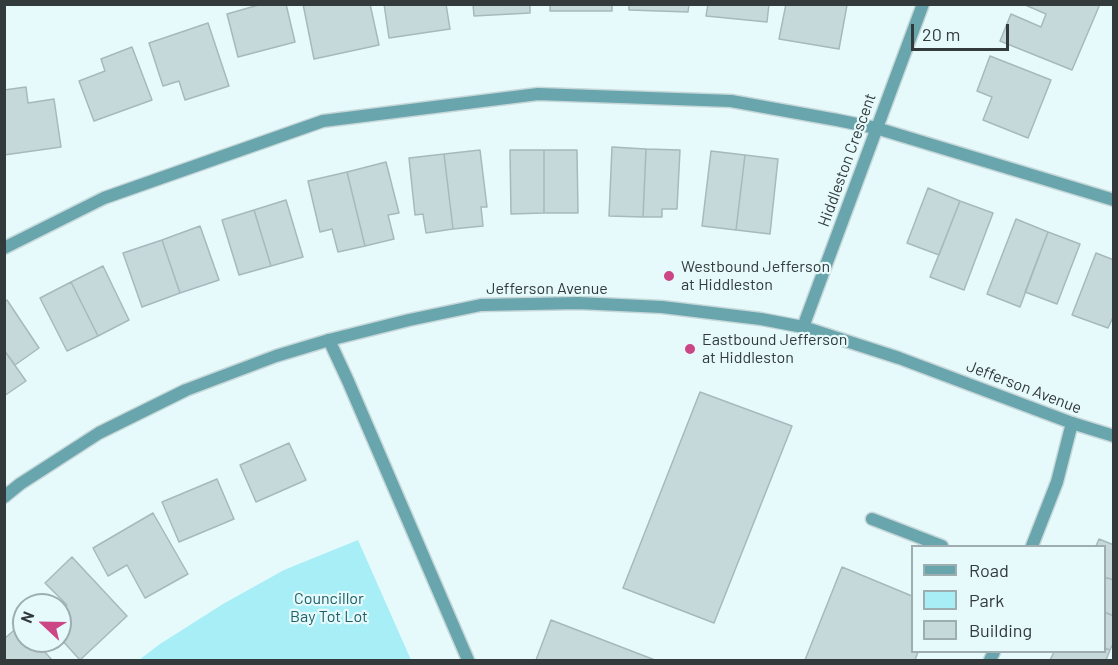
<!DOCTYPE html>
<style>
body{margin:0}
#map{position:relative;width:1118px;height:665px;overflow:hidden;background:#e6fafc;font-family:Barlow,sans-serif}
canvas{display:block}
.frame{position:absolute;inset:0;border:6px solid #323a3b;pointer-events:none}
.legend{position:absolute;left:911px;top:545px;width:195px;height:108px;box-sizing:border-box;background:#e6fafc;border:2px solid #9eadaf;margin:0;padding:8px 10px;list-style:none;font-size:18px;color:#323a3b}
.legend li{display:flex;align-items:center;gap:12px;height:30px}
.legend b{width:30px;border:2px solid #9eadaf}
.north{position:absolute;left:12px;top:593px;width:60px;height:60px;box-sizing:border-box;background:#e6fafc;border:2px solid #9eadaf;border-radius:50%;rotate:292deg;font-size:16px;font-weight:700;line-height:24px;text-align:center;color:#323a3b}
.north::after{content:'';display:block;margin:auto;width:21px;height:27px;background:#cc4585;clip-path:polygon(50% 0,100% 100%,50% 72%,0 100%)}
.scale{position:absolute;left:911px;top:24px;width:98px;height:27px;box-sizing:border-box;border:3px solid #323a3b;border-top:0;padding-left:8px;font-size:18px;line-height:21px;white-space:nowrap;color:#323a3b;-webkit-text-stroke:4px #e6fafc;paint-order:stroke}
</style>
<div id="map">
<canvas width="1118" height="665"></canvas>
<div class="frame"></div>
<ul class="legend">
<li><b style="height:8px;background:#69a5ac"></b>Road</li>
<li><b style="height:16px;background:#a7eef6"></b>Park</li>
<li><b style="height:16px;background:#c5d9db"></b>Building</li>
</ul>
<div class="north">N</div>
<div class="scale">20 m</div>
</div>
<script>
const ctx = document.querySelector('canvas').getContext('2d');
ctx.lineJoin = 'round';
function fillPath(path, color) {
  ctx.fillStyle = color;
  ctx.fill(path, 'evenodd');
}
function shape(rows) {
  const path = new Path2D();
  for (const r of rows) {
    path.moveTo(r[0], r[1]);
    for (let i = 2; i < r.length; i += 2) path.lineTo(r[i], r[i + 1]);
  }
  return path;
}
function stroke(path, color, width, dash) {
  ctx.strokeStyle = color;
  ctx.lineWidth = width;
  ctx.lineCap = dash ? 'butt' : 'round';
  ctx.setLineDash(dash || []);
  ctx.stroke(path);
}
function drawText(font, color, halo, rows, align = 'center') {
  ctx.font = font + ' Barlow,sans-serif';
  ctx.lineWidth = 4.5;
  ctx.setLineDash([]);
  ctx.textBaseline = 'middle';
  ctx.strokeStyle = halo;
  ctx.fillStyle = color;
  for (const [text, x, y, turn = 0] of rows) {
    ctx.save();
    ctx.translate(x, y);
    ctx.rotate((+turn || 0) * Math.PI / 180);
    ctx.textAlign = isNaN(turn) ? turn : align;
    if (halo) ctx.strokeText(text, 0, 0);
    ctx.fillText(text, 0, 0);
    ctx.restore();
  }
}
fillPath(shape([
 [358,540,411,660,139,660,160,644,223,604,284,570]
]), '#a7eef6');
const building = shape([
 [262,4,286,4,295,42,238,57,227,14,262,4],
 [303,4,370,4,379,45,314,59,303,4],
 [384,4,446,4,450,29,389,38,384,4],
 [473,4,530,4,530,13,474,16,473,4],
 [550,4,612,4,612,11,550,11,550,4],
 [629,4,689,4,688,12,629,10,629,4],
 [708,4,769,4,767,22,706,16,708,4],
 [786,4,847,5,839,49,779,39,786,4],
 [1023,4,1100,4,1072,70,1000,41,1011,14,1041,27,1046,14,1023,4],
 [208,23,229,86,185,100,179,81,163,86,149,43,208,23],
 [132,47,152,100,94,121,79,81,105,71,101,59,132,47],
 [990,56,1051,80,1028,138,983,120,992,97,977,91,990,56],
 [26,87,28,103,54,99,61,147,4,155,4,90,26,87],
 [612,147,646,149,643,217,609,216,612,147],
 [646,149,680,150,677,209,662,209,662,217,643,217,646,149],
 [480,150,487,207,481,207,483,226,453,229,444,154,480,150],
 [510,150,544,150,544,213,511,214,510,150],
 [544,150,577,150,578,213,544,213,544,150],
 [711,151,745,155,736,230,702,226,711,151],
 [444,154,453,229,426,233,423,214,415,215,409,158,444,154],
 [745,155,778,159,770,234,736,230,745,155],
 [386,162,399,213,388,215,394,239,365,246,347,172,386,162],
 [347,172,365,246,338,252,332,229,320,232,308,181,347,172],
 [928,188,960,201,939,255,907,243,928,188],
 [286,200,303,257,271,266,254,210,286,200],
 [960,201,993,213,964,290,930,277,960,201],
 [254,210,271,266,239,275,222,220,254,210],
 [1016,219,1048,232,1020,307,987,294,1016,219],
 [200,226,219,280,180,293,162,240,200,226],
 [1048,232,1080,244,1057,304,1025,292,1048,232],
 [162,240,180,293,142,307,123,253,162,240],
 [1096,253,1114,260,1114,315,1108,328,1072,315,1096,253],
 [103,266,129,320,98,336,71,282,103,266],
 [71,282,98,336,67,351,40,298,71,282],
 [7,300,39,348,15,365,4,350,4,302,7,300],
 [4,350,26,381,4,396,4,350],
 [700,392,792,426,714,623,623,588,700,392],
 [289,443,306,480,256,502,240,465,289,443],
 [217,479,234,519,179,542,162,502,217,479],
 [153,513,188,574,145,598,127,565,108,576,93,548,153,513],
 [1099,539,1114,545,1114,580,1104,577,1104,546,1096,546,1099,539],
 [72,557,127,616,80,660,60,638,60,611,67,605,45,583,72,557],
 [842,567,912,596,912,652,918,652,915,660,805,660,842,567],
 [1104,577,1114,580,1114,616,1104,612,1104,577],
 [1104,612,1114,616,1114,642,1110,650,1104,648,1104,612],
 [551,620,655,660,536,660,551,620],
 [20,625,24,630,24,641,35,641,52,660,4,660,4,639,20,625],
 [1104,648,1110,650,1106,660,1050,660,1054,652,1104,652,1104,648]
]);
fillPath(building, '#c5d9db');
stroke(building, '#a6b9bb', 1.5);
const service = shape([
 [4,248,104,198,323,121,538,94,731,101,837,120,876,128,1114,200],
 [329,340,348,381,468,660],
 [872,519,942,546],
 [1032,546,1057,482,1072,423],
 [990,660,994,652]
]);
const minor = shape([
 [803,327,923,4]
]);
const tertiary = shape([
 [4,497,20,484,99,433,186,390,276,356,329,340,409,320,481,305,578,303,662,307,761,319,803,327,899,358,1072,423,1114,436]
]);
stroke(service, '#c6d7d9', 15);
stroke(minor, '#c6d7d9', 15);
stroke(tertiary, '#c6d7d9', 15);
stroke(service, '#69a5ac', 12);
stroke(minor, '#69a5ac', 12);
stroke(tertiary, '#69a5ac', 12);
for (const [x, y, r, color] of [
 [669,276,6,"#cc4585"],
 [690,349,6,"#cc4585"]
]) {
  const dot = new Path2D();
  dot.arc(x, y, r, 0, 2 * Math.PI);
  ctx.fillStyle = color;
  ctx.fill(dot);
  stroke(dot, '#e6fafc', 2);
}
drawText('16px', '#323a3b', '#e6fafc', [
 ["Hiddleston Crescent",847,160,-70],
 ["Jefferson Avenue",547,289],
 ["Jefferson Avenue",1024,387,21]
]);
drawText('16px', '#323a3b', '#e6fafc', [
 ["Westbound Jefferson",681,267],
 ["at Hiddleston",681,285],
 ["Eastbound Jefferson",702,340],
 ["at Hiddleston",702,358]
], 'left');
drawText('16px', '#1e6067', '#e6fafc', [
 ["Councillor",329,599],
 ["Bay Tot Lot",329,617]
]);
</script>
